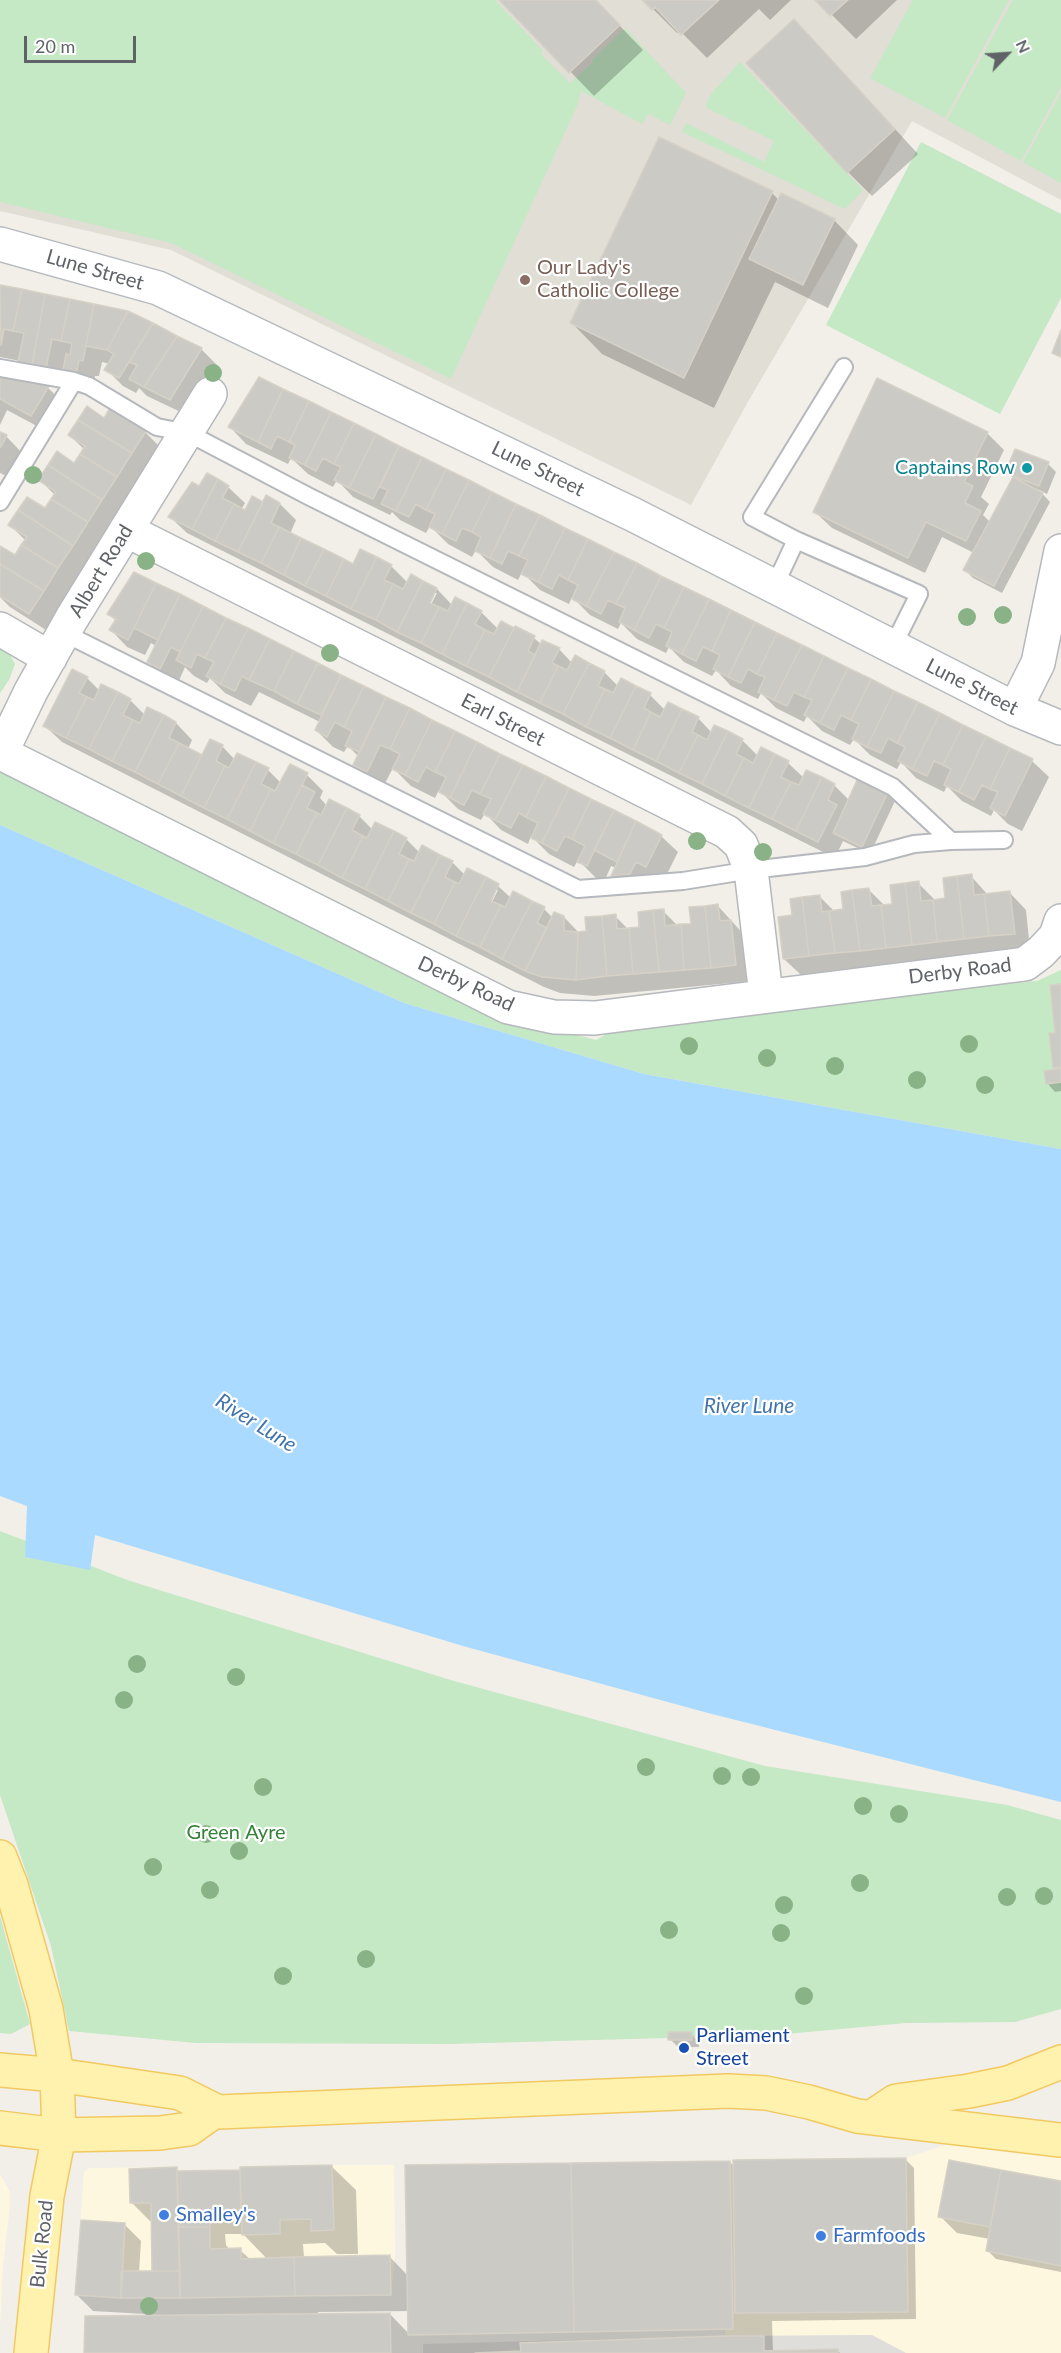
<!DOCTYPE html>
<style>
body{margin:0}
#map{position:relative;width:1061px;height:2353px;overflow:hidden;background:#f1efe8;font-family:Lato,sans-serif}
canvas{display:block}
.north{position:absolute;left:977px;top:24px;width:60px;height:60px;-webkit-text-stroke:4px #fff;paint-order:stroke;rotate:65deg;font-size:16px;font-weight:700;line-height:24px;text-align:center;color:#5f6368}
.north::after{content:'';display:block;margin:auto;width:21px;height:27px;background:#5f6368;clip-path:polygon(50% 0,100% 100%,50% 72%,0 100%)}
.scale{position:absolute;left:24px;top:36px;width:112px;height:27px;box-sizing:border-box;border:3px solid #5f6368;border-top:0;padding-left:8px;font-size:18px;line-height:21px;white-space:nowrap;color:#5f6368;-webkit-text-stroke:4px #fff;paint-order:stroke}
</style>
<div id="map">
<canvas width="1061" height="2353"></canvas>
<div class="north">N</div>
<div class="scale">20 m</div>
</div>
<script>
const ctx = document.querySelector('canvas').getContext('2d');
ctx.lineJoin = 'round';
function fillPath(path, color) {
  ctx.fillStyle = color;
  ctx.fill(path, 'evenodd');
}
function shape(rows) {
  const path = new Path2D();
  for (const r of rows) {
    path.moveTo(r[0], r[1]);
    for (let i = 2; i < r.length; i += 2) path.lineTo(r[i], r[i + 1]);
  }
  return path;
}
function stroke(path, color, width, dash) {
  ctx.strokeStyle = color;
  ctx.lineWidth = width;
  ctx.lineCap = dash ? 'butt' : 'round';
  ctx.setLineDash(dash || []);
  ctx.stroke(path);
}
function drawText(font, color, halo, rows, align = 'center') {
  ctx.font = font + ' Lato,sans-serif';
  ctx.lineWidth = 4.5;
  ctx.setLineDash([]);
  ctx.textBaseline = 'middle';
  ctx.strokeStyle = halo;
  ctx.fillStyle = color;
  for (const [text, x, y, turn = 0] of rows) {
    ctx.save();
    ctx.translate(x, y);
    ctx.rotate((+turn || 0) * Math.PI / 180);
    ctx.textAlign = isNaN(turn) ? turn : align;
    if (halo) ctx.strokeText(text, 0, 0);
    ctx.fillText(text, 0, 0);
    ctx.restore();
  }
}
fillPath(shape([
 [960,2140,1061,2157,1061,2353,906,2353,872,2335,725,2336,730,2161,906,2158],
 [332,2165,394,2165,395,2254,391,2295,180,2298,75,2295,84,2172,90,2168,177,2167,177,2171,240,2170,240,2167],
 [0,2174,10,2192,10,2205,3,2265,0,2325]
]), '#fef7e0');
fillPath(shape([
 [872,2335,906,2353,423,2353,423,2344,725,2336]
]), '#e0deda');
fillPath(shape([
 [0,0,1061,0,1061,200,912,121,749,400,691,505,171,250,0,211]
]), '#e1ded6');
fillPath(shape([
 [0,0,495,0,543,51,541,54,570,83,593,62,592,60,625,28,686,93,670,125,648,114,642,124,581,91,578,104,451,379,171,243,0,202],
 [913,0,1009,0,945,118,870,78],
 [1013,0,1061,0,1061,87,1021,161,947,120],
 [740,62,863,190,845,209,682,132,686,123,764,162,774,141,705,107,711,94],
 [1061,93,1061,183,1023,162],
 [921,142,1061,214,1061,298,1000,414,826,325],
 [0,645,9,653,15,664,9,680,0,693],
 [0,772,283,911,520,1020,596,1040,626,1023,1037,981,1061,970,1061,1149,644,1074,404,1003,0,825],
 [0,1531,130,1581,454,1681,765,1766,1007,1805,1061,1820,1061,2009,1015,2022,905,2023,776,2035,450,2044,196,2043,69,2031,51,1946,0,1795],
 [0,1916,30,2024,11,2034,0,2033]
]), '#c5e8c5');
fillPath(shape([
 [0,825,404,1003,644,1074,1061,1149,1061,1802,708,1713,463,1646,95,1535,90,1570,25,1557,27,1506,0,1496]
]), '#aadaff');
fillPath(shape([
 [501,0,595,0,643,50,594,96],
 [644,0,791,0,770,20,759,9,707,58,680,31,677,33],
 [817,0,897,0,856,39],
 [818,45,918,154,872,196,848,172],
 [772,193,779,200,834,220,858,245,828,308,775,282,714,408,602,354,572,323],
 [0,287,128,313,201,349,218,366,187,415,147,396,139,388,136,393,123,386,106,369,110,364,102,362,99,376,95,376,93,389,36,378,20,361,0,357],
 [0,379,48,388,65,404,48,432,7,410,0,425],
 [260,379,1032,761,1049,777,1022,831,1008,824,994,810,991,816,962,801,947,786,944,792,916,778,901,762,897,769,870,755,854,739,850,745,822,731,807,716,804,722,776,708,761,693,758,699,731,686,716,670,712,676,684,662,669,647,666,653,637,639,621,623,618,629,590,615,572,597,569,604,540,590,522,572,518,580,493,567,476,550,472,557,448,544,430,526,426,533,400,520,392,512,390,515,353,497,337,480,333,487,308,474,291,458,288,464,246,444,230,427],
 [104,420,145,432,162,449,46,630,10,607,0,597,0,547,15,557,26,541,10,525,46,511,55,495,40,480,75,465,85,450,69,435],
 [987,433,1004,450,981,497,989,504,983,515,991,523,1014,479,1007,472,1048,464,1056,472,1047,494,1038,489,1050,502,1002,593,973,578,965,570,974,553,942,537,925,573,832,528,815,512],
 [0,434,6,436,22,453,11,478,0,473],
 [228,487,245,503,241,510,246,512,263,504,280,504,296,520,290,534,353,566,391,566,408,583,411,576,437,589,453,606,481,612,498,629,515,628,534,638,542,645,559,649,572,663,575,657,604,672,618,686,650,695,665,710,698,718,712,733,742,740,758,756,788,763,804,778,807,772,834,785,849,800,887,793,895,801,870,854,843,841,835,858,187,533,170,517,199,488],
 [433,593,437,593,428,610,426,609],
 [134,574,661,836,678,852,663,882,629,892,613,876,616,868,611,866,604,882,596,878,578,860,574,867,549,854,531,836,528,844,501,830,485,813,481,820,458,809,439,790,435,798,411,786,393,768,383,787,371,781,355,765,359,757,348,746,344,752,333,747,316,730,320,722,259,692,251,706,225,693,210,678,207,683,194,676,185,667,177,685,165,679,148,662,156,646,151,643,145,655,127,647,111,630,116,621,109,614],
 [87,678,100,691,130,700,145,715,176,723,192,740,188,749,203,757,211,741,223,747,235,760,268,770,281,783,307,775,323,791,320,798,327,806,359,816,373,830,406,839,420,853,452,862,465,875,467,870,498,886,511,898,544,909,553,918,564,917,580,934,588,933,615,916,629,930,640,929,663,911,678,926,692,925,718,906,748,939,752,981,594,996,560,993,544,987,62,742,45,726],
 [495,890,498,890,489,908,486,907],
 [971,876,988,895,1010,893,1026,910,1030,950,801,975,784,959,794,916,819,896,835,912,844,911,869,890,885,906,894,906,918,883,935,900,946,900],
 [1061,986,1061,1091,1055,1092,1047,1083,1057,1070,1054,1067],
 [691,2034,699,2042,699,2047,678,2047,670,2039],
 [906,2160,914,2168,916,2319,772,2321,773,2352,838,2351,840,2353,85,2353,145,2317,145,2314,93,2311,77,2295,125,2225,141,2241,139,2273,153,2273,153,2224,131,2202,176,2169,180,2172,242,2172,331,2166,356,2190,358,2254,337,2254,325,2243,303,2244,304,2258,390,2257,408,2276,730,2162,735,2167],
 [225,2234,243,2234,268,2260,251,2260,240,2250,230,2250,226,2245],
 [409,2311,409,2334,390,2314,318,2315,318,2312],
 [950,2162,1061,2183,1061,2272,996,2259,988,2251,990,2239,957,2233,940,2216]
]), '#0003');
const building = shape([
 [499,0,596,0,620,25,569,73,499,0],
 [642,0,719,0,681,35,655,7,652,10,642,0],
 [815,0,848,0,830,16,815,0],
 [794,19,895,129,847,173,746,63,794,19],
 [659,137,773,191,684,378,570,323,659,137],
 [781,193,835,219,803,285,749,259,781,193],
 [0,285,22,289,13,331,4,329,1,345,0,285],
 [22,289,45,294,32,365,18,362,24,333,13,331,22,289],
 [45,294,70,299,61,341,52,339,46,368,32,365,45,294],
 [70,299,94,304,83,361,79,360,76,374,63,371,66,354,70,355,72,343,61,341,70,299],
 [94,304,128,311,107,350,86,346,94,304],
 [128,311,153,323,119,378,104,370,114,354,107,350,128,311],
 [153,323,177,336,144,387,129,379,137,365,129,362,153,323],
 [1061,330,1061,357,1052,353,1061,330],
 [177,336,202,348,170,400,144,387,177,336],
 [259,377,283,389,258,442,228,427,259,377],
 [0,378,49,386,31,416,0,399,0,378],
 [877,378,988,432,964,482,973,486,965,503,981,511,966,541,926,522,908,558,813,512,877,378],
 [283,389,309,401,289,442,277,436,271,449,258,442,283,389],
 [309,401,331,412,305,465,289,458,295,445,289,442,309,401],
 [87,406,104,418,110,408,146,431,132,453,78,420,87,406],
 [331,412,354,423,334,464,323,458,316,471,305,465,331,412],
 [78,420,132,453,117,477,80,454,85,446,68,435,78,420],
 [354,423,376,434,349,488,334,480,341,467,334,464,354,423],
 [0,432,7,435,1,447,0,447,0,432],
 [376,434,399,446,373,499,349,488,376,434],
 [399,446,422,457,396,511,381,504,388,490,380,487,399,446],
 [1015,449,1049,462,1039,486,1005,473,1015,449],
 [57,451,74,463,80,454,117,477,102,500,48,465,57,451],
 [422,457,446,469,426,510,416,504,409,517,396,511,422,457],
 [48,465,102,500,88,522,51,499,56,492,38,480,48,465],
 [446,469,469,480,442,534,429,527,435,514,426,510,446,469],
 [207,473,218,479,192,529,168,517,192,482,199,486,207,473],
 [1013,477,1043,493,994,586,963,570,1013,477],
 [218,479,229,486,222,498,234,504,215,541,192,529,218,479],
 [469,480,492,492,472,532,462,528,456,541,442,534,469,480],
 [492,492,516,504,490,558,475,551,481,537,472,532,492,492],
 [266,495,280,503,271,523,279,527,261,563,238,552,266,495],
 [252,496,263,502,238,552,215,541,234,504,245,510,252,496],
 [27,497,45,508,51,499,88,522,73,546,18,510,27,497],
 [516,504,540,515,519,556,508,551,502,564,490,558,516,504],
 [18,510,73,546,58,568,21,545,27,537,8,525,18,510],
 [540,515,565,528,538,582,521,574,528,560,519,556,540,515],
 [279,527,301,538,284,575,261,563,279,527],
 [565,528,588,539,568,580,559,575,552,589,538,582,565,528],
 [301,538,324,549,305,586,284,575,301,538],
 [588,539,614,552,586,606,572,599,578,585,568,580,588,539],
 [21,545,58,568,44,591,0,564,0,546,15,555,21,545],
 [324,549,344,559,326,596,305,586,324,549],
 [360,549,377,557,351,609,326,596,344,559,353,564,360,549],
 [614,552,637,563,616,604,608,600,601,614,586,606,614,552],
 [377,557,392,565,384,580,393,584,376,620,351,609,377,557],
 [637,563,661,576,634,630,619,622,625,608,616,604,637,563],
 [0,564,44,591,29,614,0,596,0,564],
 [134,572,156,583,128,640,109,630,116,619,107,614,134,572],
 [411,574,423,581,397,632,376,620,393,584,403,589,411,574],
 [661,576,684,587,664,628,656,624,649,638,634,630,661,576],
 [423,581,437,588,430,603,439,607,421,643,397,632,423,581],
 [156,583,180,594,158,640,134,628,156,583],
 [684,587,709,599,682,654,666,646,672,632,664,628,684,587],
 [180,594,203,606,180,652,171,647,160,669,147,662,180,594],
 [455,597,467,603,442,654,421,643,439,607,448,611,455,597],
 [709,599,731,610,712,651,703,647,696,661,682,654,709,599],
 [467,603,482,611,475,624,485,630,466,666,442,654,467,603],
 [203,606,226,618,205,658,197,654,191,668,176,660,203,606],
 [731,610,755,622,728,677,713,669,720,655,712,651,731,610],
 [226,618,248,628,220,684,206,676,214,662,205,658,226,618],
 [501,621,514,628,489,677,466,666,485,630,494,634,501,621],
 [755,622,777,633,757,674,748,669,741,683,728,677,755,622],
 [515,626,535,636,528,651,535,655,517,692,489,677,515,626],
 [248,628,270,639,249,680,242,676,235,691,220,684,248,628],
 [777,633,802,645,774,700,758,692,765,677,757,674,777,633],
 [270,639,294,651,274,691,249,680,270,639],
 [542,640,560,648,552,663,558,666,540,703,517,692,542,640],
 [802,645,824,656,804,697,794,692,787,706,774,700,802,645],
 [294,651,318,663,297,704,274,691,294,651],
 [575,655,589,663,563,714,540,703,558,666,567,670,575,655],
 [824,656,848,668,820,723,804,715,812,700,804,697,824,656],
 [318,663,341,675,321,715,297,704,318,663],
 [589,663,605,671,598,686,605,689,586,727,563,714,589,663],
 [848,668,871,679,851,720,841,715,834,730,820,723,848,668],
 [72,669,88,677,79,693,87,697,66,738,43,726,72,669],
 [341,675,364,686,344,727,335,722,327,737,315,730,341,675],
 [621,678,636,686,610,738,586,727,605,689,613,693,621,678],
 [871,679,894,691,867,747,852,739,859,724,851,720,871,679],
 [101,684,118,692,89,749,66,738,87,697,94,700,101,684],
 [364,686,386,697,360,752,345,746,352,731,344,727,364,686],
 [636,686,651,693,644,708,651,712,633,750,610,738,636,686],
 [894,691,918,702,897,743,888,738,881,753,867,747,894,691],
 [118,692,131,699,123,715,133,720,112,761,89,749,118,692],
 [386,697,410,708,390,749,380,745,367,772,353,765,386,697],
 [668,702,682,709,656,761,633,750,651,712,660,717,668,702],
 [918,702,940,713,912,769,898,761,905,747,897,743,918,702],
 [147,707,164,715,135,772,112,761,133,720,140,723,147,707],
 [410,708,432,720,405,775,392,769,400,754,390,749,410,708],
 [682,709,699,717,692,732,698,735,679,773,656,761,682,709],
 [940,713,963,725,943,765,934,761,927,776,912,769,940,713],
 [164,715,176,722,169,738,179,743,158,784,135,772,164,715],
 [432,720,455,731,435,772,426,767,418,782,405,775,432,720],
 [714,725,728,731,702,784,679,773,698,735,707,740,714,725],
 [963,725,986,736,959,792,944,785,951,769,943,765,963,725],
 [455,731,477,742,450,798,439,792,446,777,435,772,455,731],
 [728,731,743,739,736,754,744,758,725,796,702,784,728,731],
 [986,736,1010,748,990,789,982,785,974,800,959,792,986,736],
 [210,739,223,745,216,761,225,766,204,808,181,796,210,739],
 [477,742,500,754,480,794,472,790,464,805,450,798,477,742],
 [179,743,202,755,181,796,158,784,179,743],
 [761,747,775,754,749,808,725,796,744,758,753,763,761,747],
 [1010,748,1033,759,1005,816,990,808,998,792,990,789,1010,748],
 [237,753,256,762,227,819,204,808,225,766,229,768,237,753],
 [500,754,523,765,495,820,483,814,491,799,480,794,500,754],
 [775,754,789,761,781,777,791,782,772,819,749,808,775,754],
 [256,762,269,768,261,784,271,789,250,831,227,819,256,762],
 [290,764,308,773,273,843,250,831,271,789,275,791,290,764],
 [523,765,546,776,526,817,519,813,511,828,495,820,523,765],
 [806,770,822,777,796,831,772,819,791,782,799,785,806,770],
 [546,776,569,788,542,843,531,838,538,823,526,817,546,776],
 [822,777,835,784,828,800,837,805,818,842,796,831,822,777],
 [858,778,888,792,862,847,833,833,858,778],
 [302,785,315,792,307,808,317,813,296,854,273,843,302,785],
 [569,788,591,799,572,839,565,836,557,851,542,843,569,788],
 [329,799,347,808,318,865,296,854,317,813,321,815,329,799],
 [591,799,614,810,587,866,577,862,585,846,572,839,591,799],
 [347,808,360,815,352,830,363,836,342,878,318,865,347,808],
 [614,810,636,821,617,862,594,850,614,810],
 [636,821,662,835,646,867,636,862,630,874,611,876,636,821],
 [375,822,394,831,365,889,342,878,363,836,367,838,375,822],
 [394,831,407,838,399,854,409,859,388,901,365,889,394,831],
 [422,845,440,855,411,913,388,901,409,859,414,861,422,845],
 [440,855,453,861,445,877,455,882,434,924,411,913,440,855],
 [467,868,486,877,456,936,434,924,455,882,459,884,467,868],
 [972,874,974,895,984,894,989,936,964,939,957,876,972,874],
 [957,876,964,939,937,942,933,900,945,898,943,878,957,876],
 [486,877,499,884,491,901,501,905,480,947,456,936,486,877],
 [919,881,921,901,933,900,937,942,912,945,905,883,919,881],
 [905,883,912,945,886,948,881,905,892,904,890,885,905,883],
 [869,888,872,906,881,905,886,948,860,951,852,890,869,888],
 [852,890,860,951,835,953,829,911,843,909,841,892,852,890],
 [513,891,532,901,502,959,480,947,501,905,505,907,513,891],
 [1010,891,1015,934,989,936,984,894,1010,891],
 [820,895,822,912,829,911,835,953,809,956,802,897,820,895],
 [802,897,809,956,783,959,778,917,792,915,790,899,802,897],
 [532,901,545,907,537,923,547,928,525,971,502,959,532,901],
 [718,904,720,921,731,920,736,965,711,968,705,906,718,904],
 [705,906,711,968,684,970,681,924,691,924,689,907,705,906],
 [664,909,665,926,681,924,684,970,659,972,653,910,664,909],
 [653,910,659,972,633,974,629,928,639,927,638,912,653,910],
 [554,912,564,916,564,931,578,932,576,980,542,977,525,971,554,912],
 [616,914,617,929,629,928,633,974,607,976,602,916,616,914],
 [602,916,607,976,576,980,578,932,586,931,585,917,602,916],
 [1061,984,1061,1067,1053,1068,1049,1033,1055,1033,1050,985,1061,984],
 [1061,1068,1061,1082,1046,1084,1044,1071,1061,1068],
 [668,2032,692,2032,692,2040,668,2040,668,2032],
 [906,2158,908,2312,735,2313,733,2160,906,2158],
 [949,2160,1001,2170,990,2227,938,2217,949,2160],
 [730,2161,733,2329,574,2332,571,2163,730,2161],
 [571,2163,574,2332,408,2335,405,2165,571,2163],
 [332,2165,334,2230,311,2231,311,2219,280,2220,280,2234,242,2235,240,2167,332,2165],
 [177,2167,180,2271,152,2271,151,2203,130,2203,129,2169,177,2167],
 [240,2170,241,2218,209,2218,210,2227,178,2227,177,2171,240,2170],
 [1001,2170,1061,2181,1061,2266,986,2251,1001,2170],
 [81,2220,125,2223,121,2298,75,2295,81,2220],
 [178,2227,210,2227,210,2249,241,2248,241,2259,294,2257,295,2296,180,2298,178,2227],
 [390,2255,391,2295,295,2296,294,2257,390,2255],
 [121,2271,180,2271,180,2298,121,2298,121,2271],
 [390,2313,391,2353,84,2353,85,2316,390,2313],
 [725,2336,764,2336,764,2351,838,2349,838,2353,475,2353,521,2351,520,2343,725,2336]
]);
fillPath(building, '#cccac5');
stroke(building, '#d6d1c6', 1.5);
const lane = shape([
 [0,368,74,381,89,386,157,427,188,433,308,496,893,787,951,841,1004,840],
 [0,502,74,381],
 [796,540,752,517,844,367],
 [775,585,796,540,919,594,893,646],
 [64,633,578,889,683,881,751,870,865,857,914,844,951,841]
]);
const street = shape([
 [210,394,72,618,31,691,1,753,508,1007,554,1017,595,1018,1025,964,1041,952,1056,936,1061,921],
 [126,530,727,832,741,845,751,870,766,995],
 [0,629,50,658],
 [1015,709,1038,663,1061,551]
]);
const secondary = shape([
 [0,244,158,288,632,514,1015,709,1061,728]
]);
const primary = shape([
 [0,1857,11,1885,46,2009,57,2075,59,2135,47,2196,31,2353],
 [0,2070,57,2075,180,2093,218,2112,728,2091,766,2093,809,2102,857,2116,1061,2140],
 [872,2117,896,2101,969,2091,1008,2083,1061,2062],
 [0,2128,59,2135,160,2133,189,2129,213,2112]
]);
stroke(lane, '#b5b8bc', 20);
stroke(street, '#b5b8bc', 36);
stroke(secondary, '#b6babf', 36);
stroke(primary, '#f2c960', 36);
stroke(lane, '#fff', 16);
stroke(street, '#fff', 33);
stroke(secondary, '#fff', 33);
stroke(primary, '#fff2af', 33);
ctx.fillStyle = '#89b387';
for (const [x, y] of [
 [213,373],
 [33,475],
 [146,561],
 [1003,615],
 [967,617],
 [330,653],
 [697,841],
 [763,852],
 [969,1044],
 [689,1046],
 [767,1058],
 [835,1066],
 [917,1080],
 [985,1085],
 [137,1664],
 [236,1677],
 [124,1700],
 [646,1767],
 [722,1776],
 [751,1777],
 [263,1787],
 [863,1806],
 [899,1814],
 [206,1834],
 [239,1851],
 [153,1867],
 [860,1883],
 [210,1890],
 [1044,1896],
 [1007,1897],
 [784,1905],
 [669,1930],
 [781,1933],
 [366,1959],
 [283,1976],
 [804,1996],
 [149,2306]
]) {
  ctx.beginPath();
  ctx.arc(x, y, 9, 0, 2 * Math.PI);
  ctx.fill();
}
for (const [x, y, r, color] of [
 [525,280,6,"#8d6e63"],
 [1027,468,6,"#0f9aa8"],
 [684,2048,6,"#1a4fb4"],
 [164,2215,6,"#3f7fe0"],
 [821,2236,6,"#3f7fe0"]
]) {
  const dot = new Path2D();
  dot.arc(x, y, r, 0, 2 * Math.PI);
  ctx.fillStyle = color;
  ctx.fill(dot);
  stroke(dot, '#fff', 2);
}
drawText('20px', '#785e54', '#fff', [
 ["Our Lady's",537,268],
 ["Catholic College",537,291]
], 'left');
drawText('20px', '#5f6368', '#fff', [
 ["Lune Street",95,270,16],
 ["Lune Street",538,469,26],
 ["Albert Road",101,571,-59],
 ["Lune Street",972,687,27],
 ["Earl Street",503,720,27],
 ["Derby Road",960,971,-7],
 ["Derby Road",466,984,25],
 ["Bulk Road",42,2244,-84]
]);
drawText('20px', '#0d838f', '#fff', [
 ["Captains Row",1015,468]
], 'right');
drawText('20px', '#348238', '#fff', [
 ["Green Ayre",236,1833]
]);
drawText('20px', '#164399', '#fff', [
 ["Parliament",696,2036],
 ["Street",696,2059]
], 'left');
drawText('20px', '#366cbe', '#fff', [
 ["Smalley's",176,2215],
 ["Farmfoods",833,2236]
], 'left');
drawText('italic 21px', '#4174aa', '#fff', [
 ["River Lune",749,1406],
 ["River Lune",256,1423,32]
]);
</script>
